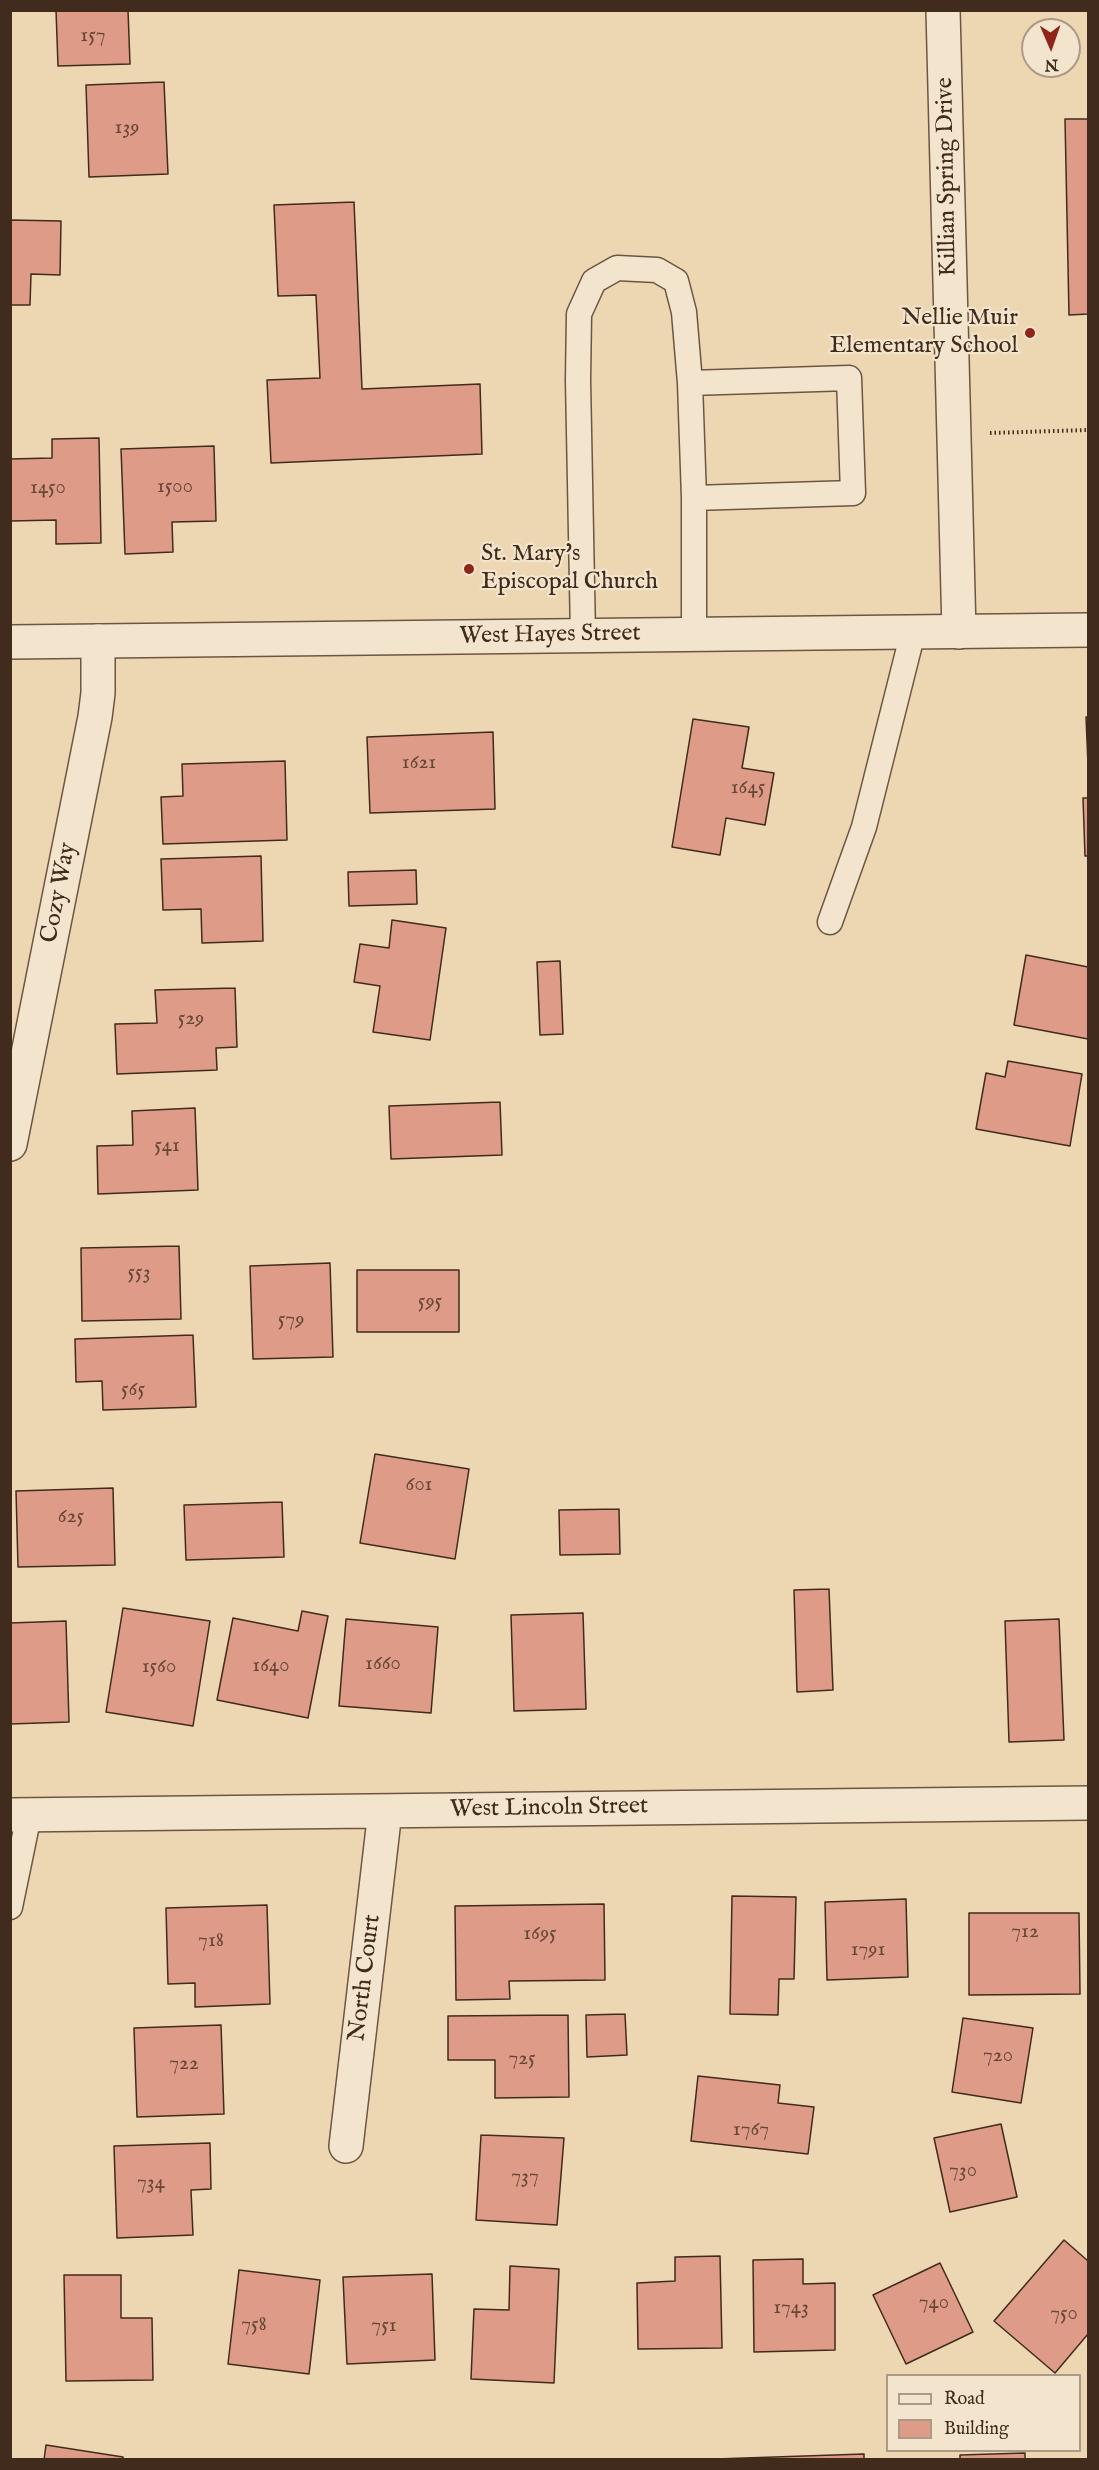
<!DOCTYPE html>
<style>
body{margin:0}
#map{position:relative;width:1099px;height:2470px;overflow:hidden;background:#edd6b2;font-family:"IM FELL English",serif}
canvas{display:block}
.frame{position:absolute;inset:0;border:12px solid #412b1c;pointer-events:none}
.legend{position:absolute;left:886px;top:2374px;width:195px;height:78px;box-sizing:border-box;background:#f3e4cd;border:2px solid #ac9a86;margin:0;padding:8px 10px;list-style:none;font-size:18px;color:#412b1c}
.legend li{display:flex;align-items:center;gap:12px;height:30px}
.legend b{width:30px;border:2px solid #ac9a86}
.north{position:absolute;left:1021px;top:18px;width:60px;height:60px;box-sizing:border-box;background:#f3e4cd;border:2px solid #ac9a86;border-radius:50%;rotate:178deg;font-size:16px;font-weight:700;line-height:24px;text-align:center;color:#412b1c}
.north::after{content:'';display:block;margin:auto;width:21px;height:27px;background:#8f2418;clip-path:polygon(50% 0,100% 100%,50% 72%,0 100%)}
</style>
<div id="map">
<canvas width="1099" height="2470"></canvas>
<div class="frame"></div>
<ul class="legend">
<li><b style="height:8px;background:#f3e4cd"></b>Road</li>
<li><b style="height:16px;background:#de9c88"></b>Building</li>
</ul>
<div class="north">N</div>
</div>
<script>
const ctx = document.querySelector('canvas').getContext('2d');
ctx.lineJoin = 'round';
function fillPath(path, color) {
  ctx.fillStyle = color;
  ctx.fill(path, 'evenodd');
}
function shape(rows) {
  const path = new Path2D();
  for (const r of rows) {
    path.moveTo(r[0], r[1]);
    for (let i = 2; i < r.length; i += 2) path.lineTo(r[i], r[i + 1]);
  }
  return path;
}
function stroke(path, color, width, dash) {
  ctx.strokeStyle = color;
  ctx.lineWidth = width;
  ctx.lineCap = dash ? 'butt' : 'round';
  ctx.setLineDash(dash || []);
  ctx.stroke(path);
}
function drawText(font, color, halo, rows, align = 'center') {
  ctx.font = font + ' "IM FELL English",serif';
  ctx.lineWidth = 4.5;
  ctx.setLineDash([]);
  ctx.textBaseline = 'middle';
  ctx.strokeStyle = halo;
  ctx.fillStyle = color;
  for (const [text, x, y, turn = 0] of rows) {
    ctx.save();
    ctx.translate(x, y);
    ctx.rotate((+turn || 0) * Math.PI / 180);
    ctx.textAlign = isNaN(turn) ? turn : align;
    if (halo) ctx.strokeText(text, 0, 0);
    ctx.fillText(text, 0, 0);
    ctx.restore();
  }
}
const building = shape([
 [56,10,128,10,130,64,58,66,56,10],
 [164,82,168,174,89,177,86,85,164,82],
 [1065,119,1088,119,1088,314,1069,315,1065,119],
 [354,202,362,389,480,384,482,454,271,463,267,380,320,378,316,295,278,296,274,205,354,202],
 [10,220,61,221,60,275,31,274,30,305,10,305,10,220],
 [99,438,101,543,56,544,56,520,10,521,10,459,52,458,52,439,99,438],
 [214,446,216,521,172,522,173,552,125,554,121,449,214,446],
 [1086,717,1088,717,1088,765,1086,717],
 [693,719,749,727,742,768,774,773,765,825,726,818,720,855,672,847,693,719],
 [493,732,495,809,370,813,367,737,493,732],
 [285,761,287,840,163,844,161,797,183,796,182,764,285,761],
 [1083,798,1088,798,1088,856,1085,856,1083,798],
 [261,856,263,941,202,943,201,909,163,910,161,859,261,856],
 [416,870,417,904,349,906,348,872,416,870],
 [392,920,446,928,430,1040,373,1032,380,986,354,982,360,944,389,948,392,920],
 [1026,955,1088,967,1088,1039,1014,1025,1026,955],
 [560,961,563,1034,540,1035,537,962,560,961],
 [235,988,237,1047,216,1048,217,1070,117,1074,115,1024,157,1023,155,990,235,988],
 [1008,1061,1082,1074,1070,1146,976,1129,986,1073,1005,1077,1008,1061],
 [500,1102,502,1155,391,1159,389,1106,500,1102],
 [195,1108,198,1190,98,1194,97,1146,133,1145,132,1111,195,1108],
 [179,1246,181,1319,82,1321,81,1248,179,1246],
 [330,1263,333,1357,253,1359,250,1266,330,1263],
 [357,1270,459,1270,459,1332,357,1332,357,1270],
 [193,1335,196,1407,103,1410,102,1381,76,1382,75,1339,193,1335],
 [375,1454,469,1469,455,1559,360,1543,375,1454],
 [113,1488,115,1565,18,1567,16,1491,113,1488],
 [282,1502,284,1557,186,1560,184,1505,282,1502],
 [619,1509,620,1554,560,1555,559,1510,619,1509],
 [829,1589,833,1690,797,1692,794,1590,829,1589],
 [123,1608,210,1621,193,1726,106,1712,123,1608],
 [302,1611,328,1616,308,1718,217,1700,233,1618,298,1631,302,1611],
 [583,1613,586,1709,514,1711,511,1615,583,1613],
 [346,1619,438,1627,431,1713,339,1706,346,1619],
 [1059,1619,1064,1740,1009,1742,1005,1621,1059,1619],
 [66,1621,69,1722,10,1724,10,1623,66,1621],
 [732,1896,796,1897,794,1979,779,1979,778,2015,730,2014,732,1896],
 [906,1899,908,1977,827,1980,825,1902,906,1899],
 [604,1904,605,1980,509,1981,510,1999,456,2000,455,1906,604,1904],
 [267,1905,270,2004,195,2007,195,1983,168,1984,166,1908,267,1905],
 [969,1913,1079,1913,1080,1994,969,1995,969,1913],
 [625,2014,627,2055,587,2057,586,2015,625,2014],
 [568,2015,569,2097,495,2098,495,2060,448,2060,448,2016,568,2015],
 [963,2018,1033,2028,1021,2103,952,2092,963,2018],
 [221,2025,224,2114,137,2117,134,2028,221,2025],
 [698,2076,780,2085,778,2103,814,2107,808,2154,691,2141,698,2076],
 [1001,2124,1017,2197,950,2212,934,2138,1001,2124],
 [481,2135,564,2138,557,2225,476,2220,481,2135],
 [210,2143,211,2189,191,2190,193,2235,117,2238,114,2146,210,2143],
 [1064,2240,1088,2261,1088,2334,1055,2373,994,2321,1064,2240],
 [720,2256,722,2348,638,2349,637,2283,675,2281,675,2257,720,2256],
 [803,2259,803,2284,835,2283,835,2350,754,2352,753,2260,803,2259],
 [940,2263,973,2332,906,2364,873,2295,940,2263],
 [510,2266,559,2269,554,2383,471,2379,474,2309,509,2310,510,2266],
 [239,2270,320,2280,309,2374,228,2364,239,2270],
 [432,2274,435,2360,347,2364,343,2277,432,2274],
 [64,2275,121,2275,121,2318,152,2318,153,2380,66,2381,64,2275],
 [46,2445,123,2457,123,2460,44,2460,46,2445],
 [1025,2453,1025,2460,960,2460,960,2455,1025,2453],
 [864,2454,864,2460,715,2460,715,2459,864,2454]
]);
fillPath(building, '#de9c88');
stroke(building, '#412b1c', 1.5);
const service = shape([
 [690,383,849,378,853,493,694,498],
 [583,636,578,380,579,314,594,281,617,268,657,270,676,281,684,312,690,383,694,498,694,634],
 [830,922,864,827,913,632],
 [10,1907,29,1815]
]);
const minor = shape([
 [943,10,959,632],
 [10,1144,95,717,98,693,98,641],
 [10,1815,1088,1803],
 [346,2146,385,1811]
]);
const tertiary = shape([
 [10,642,1088,630]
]);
stroke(service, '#6c5642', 27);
stroke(minor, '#6c5642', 36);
stroke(tertiary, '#6c5642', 36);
stroke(shape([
 [990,433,1088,430]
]), '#412b1c', 4, [1.5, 3]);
stroke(service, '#f3e4cd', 24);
stroke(minor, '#f3e4cd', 33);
stroke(tertiary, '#f3e4cd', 33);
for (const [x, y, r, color] of [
 [1030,333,6,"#8f2418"],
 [469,569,6,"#8f2418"]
]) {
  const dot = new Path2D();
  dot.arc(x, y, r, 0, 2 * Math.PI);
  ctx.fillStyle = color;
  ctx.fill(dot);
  stroke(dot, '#f3e4cd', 2);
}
drawText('21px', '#684737', null, [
 ["157",93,37],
 ["139",127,129],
 ["1500",175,488],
 ["1450",48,489],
 ["1621",419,764],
 ["1645",748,789],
 ["529",191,1020],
 ["541",167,1147],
 ["553",139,1274],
 ["595",430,1303],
 ["579",291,1321],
 ["565",133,1391],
 ["601",419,1486],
 ["625",71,1518],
 ["1660",383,1665],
 ["1640",271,1667],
 ["1560",159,1668],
 ["712",1025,1933],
 ["1695",540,1935],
 ["718",211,1942],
 ["1791",868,1951],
 ["720",998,2057],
 ["725",522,2060],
 ["722",184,2065],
 ["1767",751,2131],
 ["730",963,2172],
 ["737",525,2178],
 ["734",151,2184],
 ["740",934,2304],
 ["1743",791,2309],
 ["750",1064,2315],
 ["758",254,2326],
 ["751",384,2327]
]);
drawText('24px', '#412b1c', '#f3e4cd', [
 ["Killian Spring Drive",948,177,-91],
 ["West Hayes Street",550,636,-1],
 ["Cozy Way",60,893,-79],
 ["West Lincoln Street",549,1809,-1],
 ["North Court",366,1978,-83]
]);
drawText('24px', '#412b1c', '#f3e4cd', [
 ["Nellie Muir",1018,319],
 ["Elementary School",1018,347],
 ["St. Mary's",481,555,"left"],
 ["Episcopal Church",481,583,"left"]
], 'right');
</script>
